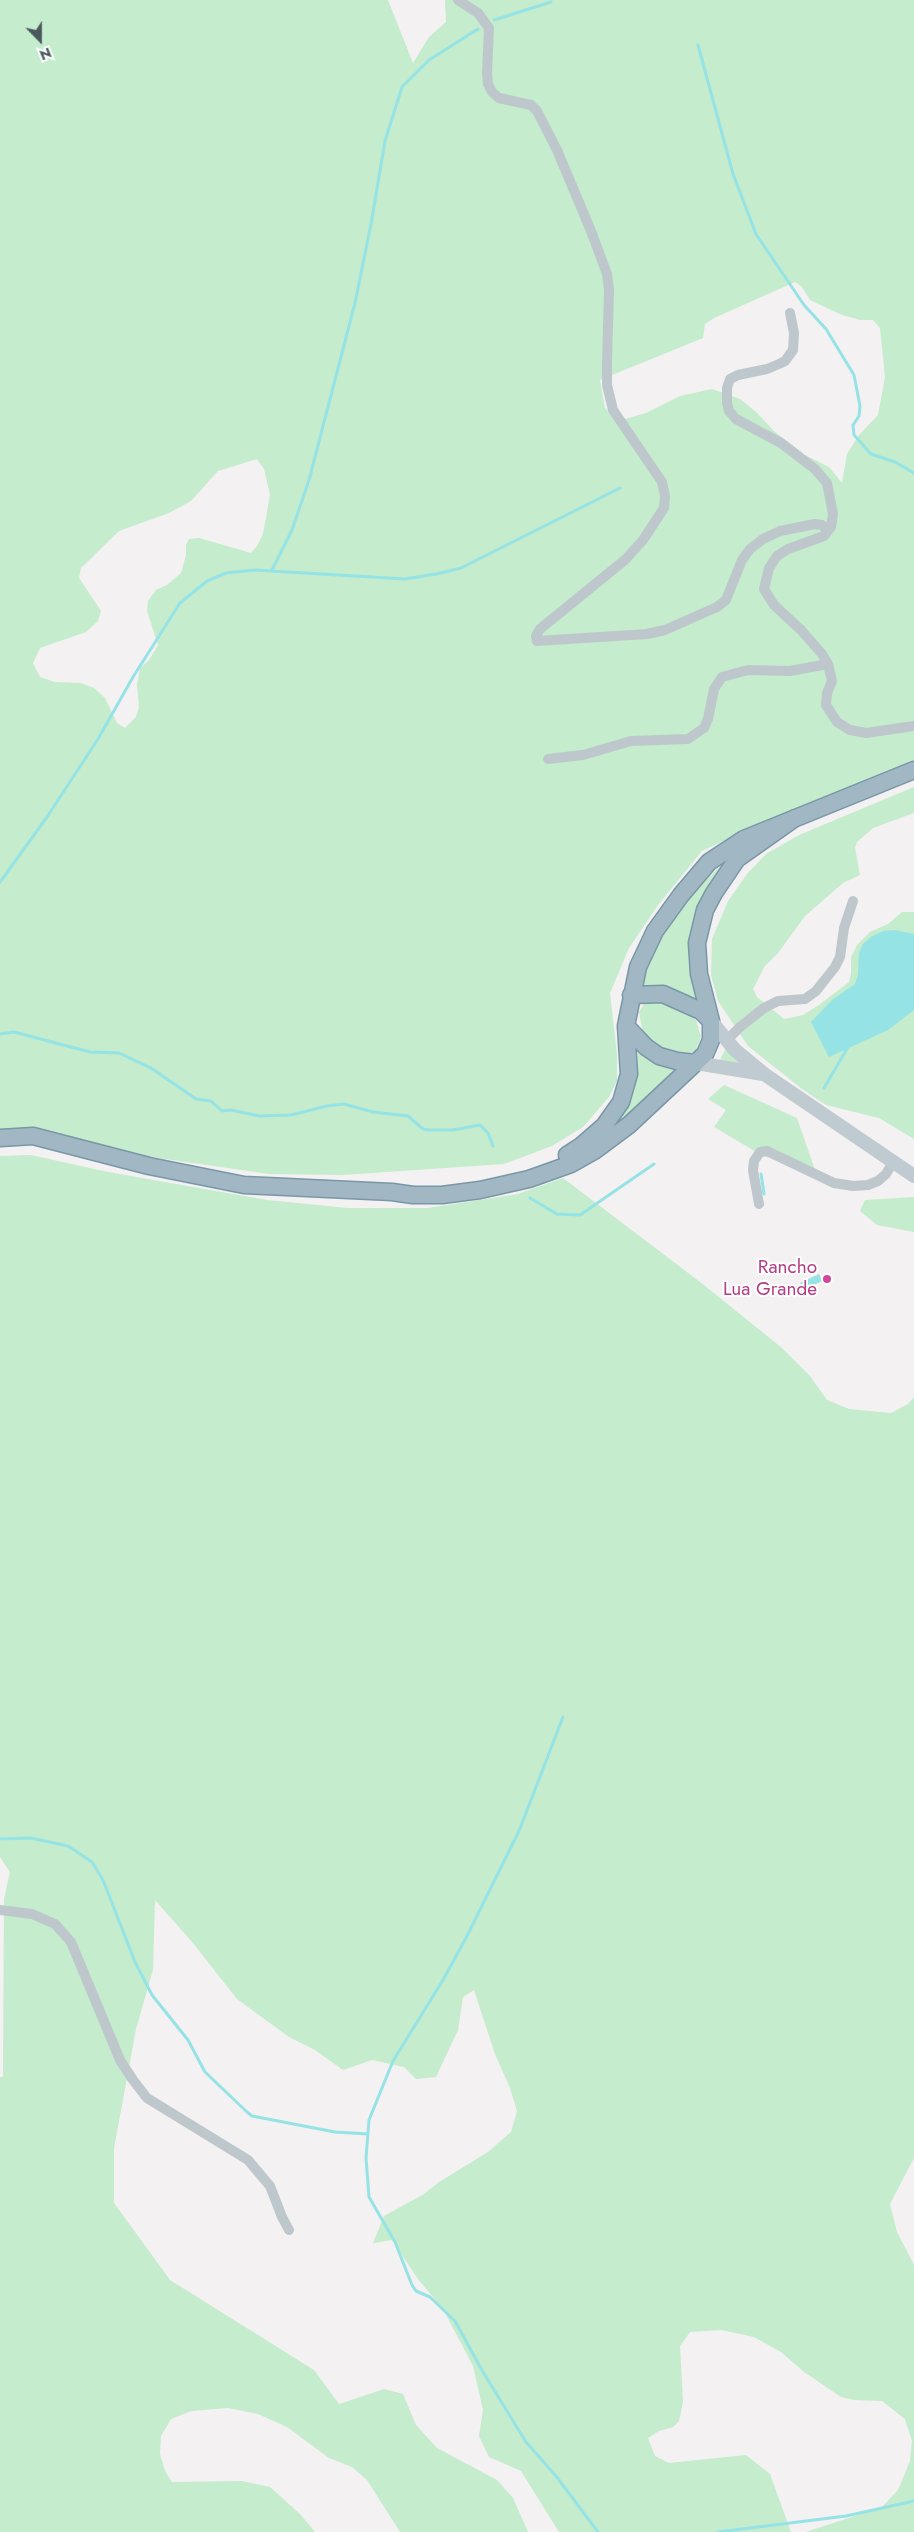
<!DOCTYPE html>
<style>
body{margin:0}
#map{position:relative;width:914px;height:2532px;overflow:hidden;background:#f3f1f2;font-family:Jost,sans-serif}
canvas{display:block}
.north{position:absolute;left:15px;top:15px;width:50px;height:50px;-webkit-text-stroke:4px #fff;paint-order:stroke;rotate:158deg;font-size:14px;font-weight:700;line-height:20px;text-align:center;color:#4a585d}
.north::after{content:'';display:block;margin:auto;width:18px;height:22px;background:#4a585d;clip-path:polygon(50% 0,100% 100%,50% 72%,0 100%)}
</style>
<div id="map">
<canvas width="914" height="2532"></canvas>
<div class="north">N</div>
</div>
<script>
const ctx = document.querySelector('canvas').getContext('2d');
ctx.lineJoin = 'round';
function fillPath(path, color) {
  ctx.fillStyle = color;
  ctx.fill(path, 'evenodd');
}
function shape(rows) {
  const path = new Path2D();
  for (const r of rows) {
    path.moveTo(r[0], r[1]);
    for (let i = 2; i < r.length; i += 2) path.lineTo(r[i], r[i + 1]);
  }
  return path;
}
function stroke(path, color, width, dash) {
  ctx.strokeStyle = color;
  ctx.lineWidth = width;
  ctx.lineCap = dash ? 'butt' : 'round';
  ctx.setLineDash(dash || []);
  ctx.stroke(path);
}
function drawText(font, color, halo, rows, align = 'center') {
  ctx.font = font + ' Jost,sans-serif';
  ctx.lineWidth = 4;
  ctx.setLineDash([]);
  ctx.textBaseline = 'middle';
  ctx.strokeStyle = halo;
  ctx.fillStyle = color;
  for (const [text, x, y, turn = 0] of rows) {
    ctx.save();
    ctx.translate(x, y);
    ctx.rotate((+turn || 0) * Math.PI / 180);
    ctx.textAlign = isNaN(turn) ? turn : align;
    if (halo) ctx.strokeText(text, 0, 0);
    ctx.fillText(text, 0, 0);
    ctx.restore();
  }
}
fillPath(shape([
 [0,0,388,0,413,63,429,37,446,22,445,0,914,0,914,765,745,831,702,851,658,905,629,948,610,993,617,1054,617,1081,609,1097,583,1127,552,1146,504,1164,342,1175,269,1174,0,1135],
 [795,282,802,287,810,300,842,315,860,320,873,320,880,328,885,377,878,415,859,435,847,454,842,483,829,467,805,455,774,431,756,412,740,399,712,389,680,396,646,413,618,421,605,408,600,380,703,338,705,324,714,318],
 [257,459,264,469,270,495,263,534,257,546,251,553,199,538,189,539,186,545,186,555,181,573,167,585,156,590,148,601,147,611,158,645,149,660,140,668,137,685,139,707,136,717,125,728,117,723,105,698,94,688,81,683,55,682,40,677,33,663,40,648,86,632,98,621,101,611,79,578,81,568,119,531,169,513,191,501,218,471],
 [914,787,914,813,873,828,857,842,855,848,860,875,843,883,805,916,778,953,765,966,753,989,757,997,784,1019,803,1015,819,1005,849,982,851,973,851,957,857,945,870,932,888,924,902,912,914,912,914,1139,879,1118,826,1105,802,1089,748,1046,718,1001,711,975,712,939,728,901,747,874,766,854,799,835],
 [729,858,698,912,701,1006,684,994,659,985,639,985,660,940,683,902],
 [663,1000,684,1010,696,1020,701,1037,696,1050,684,1056,654,1047,644,1039,639,1012,644,1004],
 [726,1048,744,1066,719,1062],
 [638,1049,680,1070,587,1148,625,1102,637,1076],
 [724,1085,797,1118,815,1170,763,1156,714,1127,726,1110,708,1099],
 [31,1155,108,1172,267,1200,347,1208,428,1208,518,1194,563,1178,704,1285,782,1348,810,1376,827,1400,849,1409,891,1413,908,1404,914,1397,914,2158,890,2204,897,2232,914,2265,914,2532,806,2532,882,2507,898,2490,910,2461,912,2441,905,2419,882,2401,854,2400,841,2397,804,2372,781,2352,754,2337,721,2330,690,2332,680,2346,683,2402,679,2421,673,2427,659,2431,648,2438,655,2456,669,2463,746,2455,770,2474,791,2532,559,2532,521,2471,489,2457,479,2436,483,2410,473,2366,443,2309,418,2279,392,2240,373,2243,384,2216,424,2194,439,2182,488,2152,511,2132,517,2111,510,2088,495,2054,474,1990,463,1997,458,2030,436,2077,416,2079,404,2067,372,2060,343,2070,315,2050,289,2037,237,1999,193,1943,155,1900,153,1970,136,2029,114,2148,114,2203,170,2280,314,2370,339,2404,384,2389,403,2394,416,2425,437,2448,497,2480,513,2498,528,2532,400,2532,367,2480,352,2467,329,2458,287,2427,258,2414,228,2408,191,2411,171,2419,161,2436,160,2454,165,2471,172,2482,242,2481,270,2487,300,2514,315,2532,0,2532,0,2077,3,2077,4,1899,10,1872,0,1857,0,1156],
 [914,1197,914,1232,877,1225,860,1211,865,1200]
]), '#c4eccd');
fillPath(shape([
 [894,930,914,934,914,1010,888,1030,829,1057,811,1022,832,1000,855,984,858,975,859,953,863,944,871,937,883,931],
 [819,1274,822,1281,803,1290,800,1283]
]), '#95e3e5');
stroke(shape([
 [494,20,551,2],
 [698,45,733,174,756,234,804,305,826,329,854,375,860,406,859,416,853,425,854,435,871,454,895,462,914,473],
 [272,570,292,530,309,480,355,303,371,224,385,141,402,87,429,60,478,29],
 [0,882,47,817,98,739,133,677,180,603,207,581,226,573,254,570,405,579,436,574,461,568,620,488],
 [0,1034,14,1032,90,1052,119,1053,151,1068,196,1099,211,1101,222,1111,231,1110,259,1116,291,1115,327,1106,344,1104,373,1112,408,1116,423,1129,429,1130,453,1130,480,1125,488,1133,493,1146],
 [824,1088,848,1047],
 [761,1174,764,1194],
 [530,1198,557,1214,580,1215,654,1164],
 [563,1717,519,1831,467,1936,443,1980,393,2061,369,2120,366,2158,369,2197,395,2242,412,2285,416,2291,430,2297,455,2321,483,2372,526,2442,556,2476,598,2532],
 [0,1839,31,1838,68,1846,92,1862,103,1880,135,1962,152,1995,188,2040,205,2072,247,2112,252,2116,335,2132,368,2134],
 [718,2532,846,2516,914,2501]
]), '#95e3e5', 3);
const trunk = shape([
 [631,995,663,994,701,1011,711,1021],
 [626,1026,646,1047,659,1056,677,1061,696,1063],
 [0,1138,33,1136,149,1166,244,1185,392,1192,413,1195,442,1195,480,1190,529,1179,571,1164,594,1151,629,1125,705,1054,711,1040,711,1021,699,974,697,943,705,910,714,893,737,859,795,818],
 [567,1155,581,1146,604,1126,621,1102,629,1074,626,1026,638,967,655,931,681,895,709,862,744,839,914,770]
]);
stroke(trunk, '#7997a7', 19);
stroke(shape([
 [458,0,478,13,489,28,487,73,488,84,492,92,499,98,531,105,537,111,557,150,591,231,607,274,609,290,607,362,607,385,613,410,662,482,665,496,664,508,643,540,626,559,540,629,536,636,537,641,647,634,665,630,717,607,726,600,742,560,750,549,763,539,780,531,815,524,822,525,828,531],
 [790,313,794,333,793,350,785,361,779,364,767,369,738,375,730,379,727,388,727,403,729,411,736,419,781,443,815,469,827,483,833,514,831,527,824,536,788,549,777,556,769,568,764,589,774,605,801,630,822,654,828,664,832,681,827,693,826,705,837,722,850,730,866,733,914,726],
 [548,759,583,755,631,741,688,739,704,728,708,719,714,689,722,677,748,670,790,671,828,664],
 [727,1040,740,1027,764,1008,778,1001,805,999,816,991,835,967,840,957,844,928,853,901],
 [759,1204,753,1170,754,1161,760,1152,767,1151,834,1183,853,1186,868,1185,878,1181,886,1174,893,1162],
 [0,1910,32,1914,55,1924,71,1942,120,2060,133,2080,147,2098,248,2160,270,2186,282,2217,289,2230]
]), '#bec8cc', 10);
stroke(shape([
 [711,1021,735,1050,764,1074,914,1176],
 [696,1063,763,1074]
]), '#bfcbd1', 14);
stroke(trunk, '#a1b8c4', 16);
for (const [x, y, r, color] of [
 [827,1279,5,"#d1479c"]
]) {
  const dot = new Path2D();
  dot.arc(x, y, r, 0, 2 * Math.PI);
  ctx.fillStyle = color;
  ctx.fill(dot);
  stroke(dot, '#fff', 2);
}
drawText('19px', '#b23c85', '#fff', [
 ["Rancho",817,1268],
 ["Lua Grande",817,1290]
], 'right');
</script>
